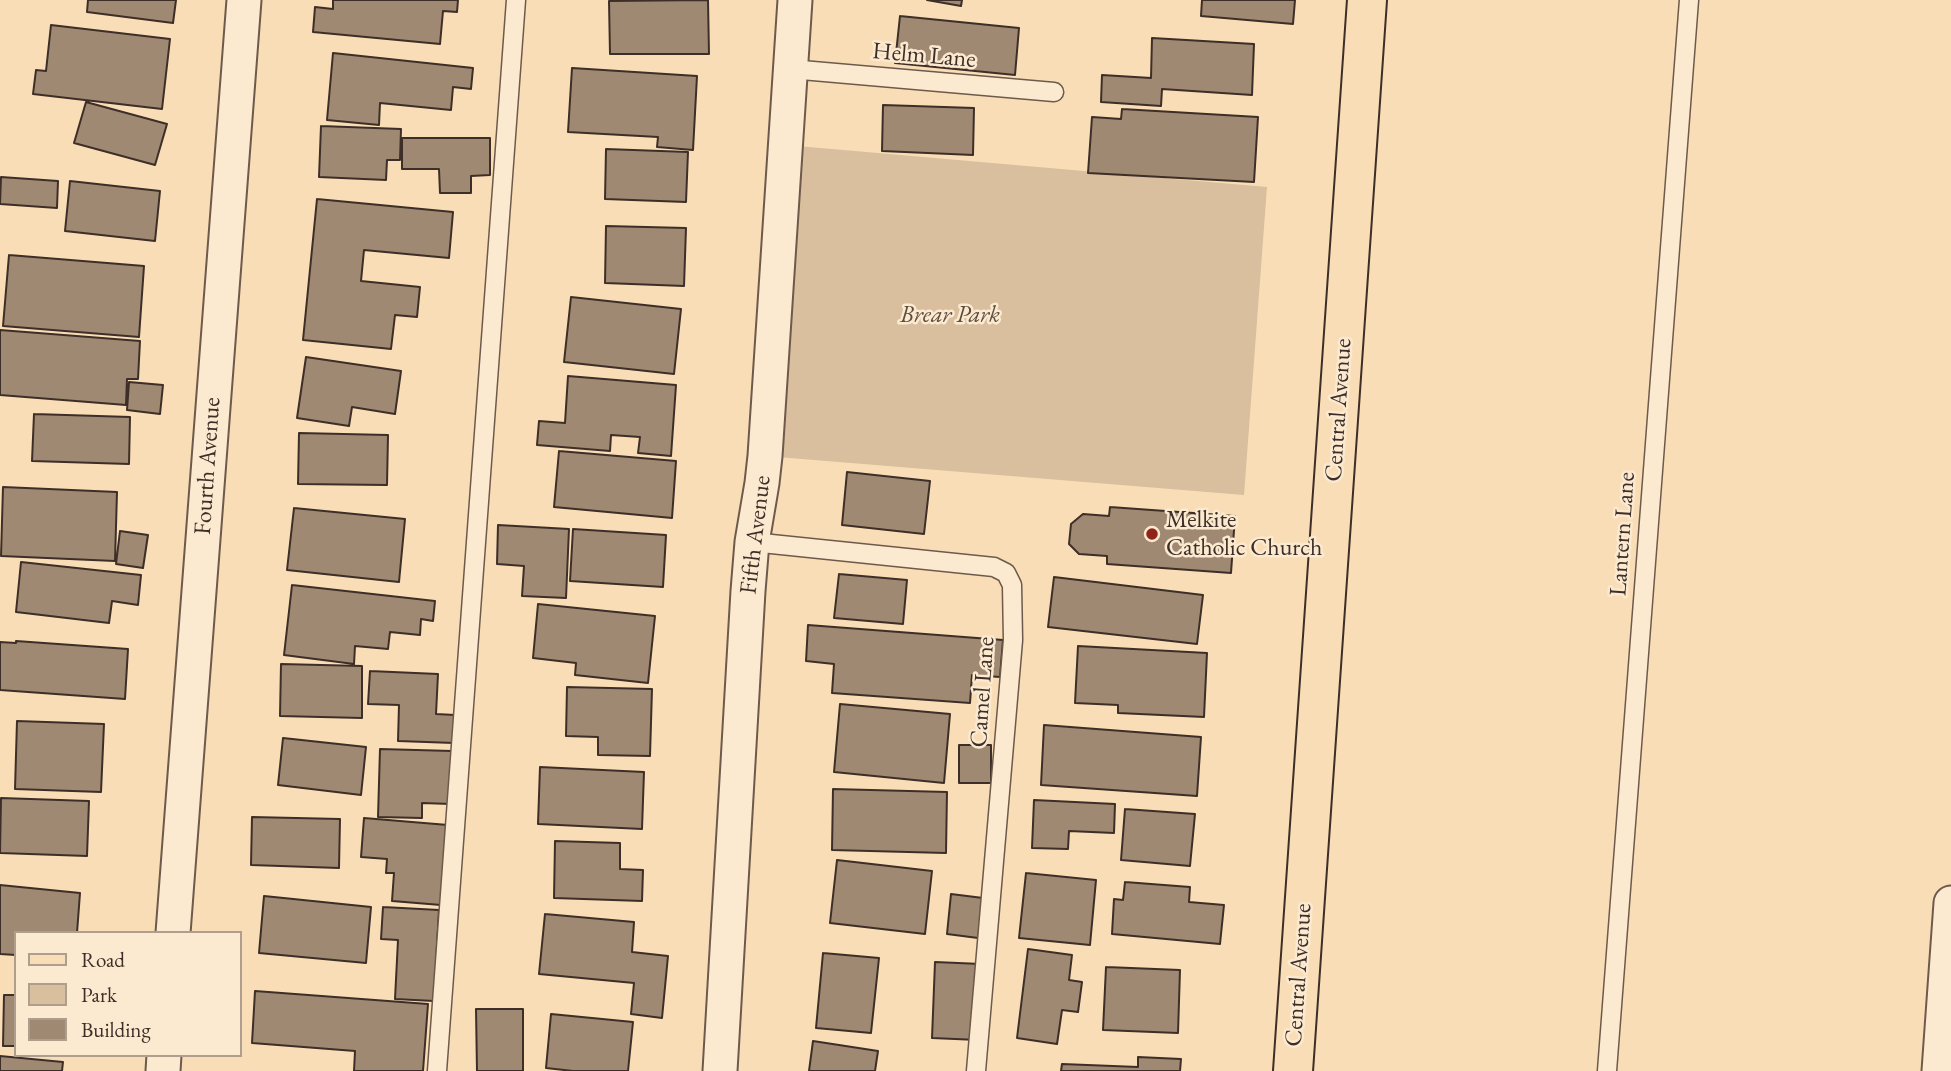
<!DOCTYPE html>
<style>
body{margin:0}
#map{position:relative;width:1951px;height:1071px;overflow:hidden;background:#f9ddb6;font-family:"EB Garamond",serif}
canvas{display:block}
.legend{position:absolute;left:14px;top:931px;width:228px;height:126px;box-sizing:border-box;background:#fbe9d0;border:2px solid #af9e8d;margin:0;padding:9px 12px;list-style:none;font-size:21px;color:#3e2e28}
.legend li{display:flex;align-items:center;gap:14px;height:35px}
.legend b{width:35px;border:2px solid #af9e8d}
</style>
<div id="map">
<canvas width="1951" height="1071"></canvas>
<ul class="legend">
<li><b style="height:9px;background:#f9ddb6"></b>Road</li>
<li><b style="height:19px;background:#d9bf9e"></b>Park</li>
<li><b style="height:19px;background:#9f8972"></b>Building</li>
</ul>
</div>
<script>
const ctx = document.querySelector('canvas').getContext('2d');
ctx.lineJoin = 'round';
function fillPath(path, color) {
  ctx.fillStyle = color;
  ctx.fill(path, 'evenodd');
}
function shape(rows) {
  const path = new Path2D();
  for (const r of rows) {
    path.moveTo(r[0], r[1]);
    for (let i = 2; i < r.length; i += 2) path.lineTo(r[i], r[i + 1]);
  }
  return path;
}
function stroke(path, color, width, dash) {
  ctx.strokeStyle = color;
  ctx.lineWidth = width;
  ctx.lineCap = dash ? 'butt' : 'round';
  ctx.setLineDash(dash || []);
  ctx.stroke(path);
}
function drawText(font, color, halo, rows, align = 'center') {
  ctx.font = font + ' "EB Garamond",serif';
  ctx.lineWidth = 5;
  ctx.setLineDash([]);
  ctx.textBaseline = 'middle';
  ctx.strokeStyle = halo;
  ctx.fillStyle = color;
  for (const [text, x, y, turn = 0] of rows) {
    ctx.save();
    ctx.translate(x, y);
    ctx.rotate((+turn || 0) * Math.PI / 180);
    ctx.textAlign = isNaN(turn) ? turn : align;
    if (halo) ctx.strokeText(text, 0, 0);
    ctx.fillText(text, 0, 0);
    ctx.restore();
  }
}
fillPath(shape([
 [786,145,1267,187,1244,495,765,456]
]), '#d9bf9e');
const building = shape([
 [88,0,176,0,173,23,87,12,88,0],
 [333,0,458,0,457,12,443,11,440,44,313,32,315,7,333,9,333,0],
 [708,0,709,54,610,54,609,1,708,0],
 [927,0,962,0,961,6,927,0],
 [1202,0,1295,0,1293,24,1201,16,1202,0],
 [900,16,1019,28,1015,75,895,63,900,16],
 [51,25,170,39,162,109,33,94,36,70,46,71,51,25],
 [1152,38,1254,44,1252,95,1162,89,1161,106,1101,102,1102,75,1151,78,1152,38],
 [333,53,473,68,471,89,453,87,451,110,380,103,379,125,327,120,333,53],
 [572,68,697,76,693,150,657,147,658,137,568,132,572,68],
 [86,102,167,124,155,165,74,143,86,102],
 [883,105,974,108,973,155,882,151,883,105],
 [1122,109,1258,117,1254,182,1088,173,1092,117,1121,119,1122,109],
 [321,126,401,129,400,160,387,160,386,180,319,177,321,126],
 [402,138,490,138,490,175,471,176,471,193,440,193,439,169,402,169,402,138],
 [606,149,688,152,686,202,605,199,606,149],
 [1,177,58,181,57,208,0,204,1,177],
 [70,181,160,191,155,241,65,231,70,181],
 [317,199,453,212,449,258,364,250,361,281,420,287,417,317,395,315,391,349,303,340,317,199],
 [606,226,686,228,684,286,605,283,606,226],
 [9,255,144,266,139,337,3,326,9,255],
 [571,297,681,309,674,374,564,362,571,297],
 [0,330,140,341,138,379,127,379,126,405,0,395,0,330],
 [306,357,401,371,395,414,352,407,349,426,297,418,306,357],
 [568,376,676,385,671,456,638,453,640,437,611,435,610,451,537,445,539,421,565,423,568,376],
 [129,382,163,385,160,414,127,410,129,382],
 [34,414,130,417,129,464,32,461,34,414],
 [299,433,388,435,387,485,298,484,299,433],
 [559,451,676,461,672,518,554,507,559,451],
 [847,472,930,481,924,534,842,525,847,472],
 [3,487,117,492,115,561,1,556,3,487],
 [1110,507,1235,516,1231,573,1107,564,1107,556,1079,554,1069,544,1071,524,1083,514,1109,516,1110,507],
 [294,508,405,519,399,582,287,570,294,508],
 [498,525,569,529,566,598,522,596,524,566,497,564,498,525],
 [573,529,666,535,663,587,570,581,573,529],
 [120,531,148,535,143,568,116,564,120,531],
 [21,562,141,575,138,605,112,601,109,623,16,612,21,562],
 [839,574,907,580,903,624,834,618,839,574],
 [1054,577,1203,595,1197,644,1048,627,1054,577],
 [292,585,435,601,433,621,421,619,420,635,390,632,388,649,355,646,354,664,284,655,292,585],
 [538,604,655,616,648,683,575,675,576,663,533,658,538,604],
 [808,625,1003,640,1000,677,972,675,970,703,832,693,834,664,806,661,808,625],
 [16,641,128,649,125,699,0,690,0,642,16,643,16,641],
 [1078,646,1207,653,1204,717,1118,713,1118,705,1075,703,1078,646],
 [281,664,362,666,362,718,280,716,281,664],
 [370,671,438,674,436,714,455,715,454,743,398,741,399,705,368,704,370,671],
 [567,687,652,689,650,756,598,755,598,737,566,736,567,687],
 [840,704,950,714,944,783,834,772,840,704],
 [17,721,104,724,101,792,15,789,17,721],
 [1044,725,1201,737,1197,796,1041,785,1044,725],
 [283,738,366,747,361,795,278,785,283,738],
 [959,745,991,745,991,783,959,783,959,745],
 [380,749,452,751,451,804,422,803,422,818,378,817,380,749],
 [540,767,644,772,642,829,538,824,540,767],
 [833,789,947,792,946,853,832,850,833,789],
 [1,798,89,801,87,856,0,853,1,798],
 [1034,800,1115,804,1114,833,1069,831,1068,849,1032,848,1034,800],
 [1125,809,1195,814,1190,866,1121,860,1125,809],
 [252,817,340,819,339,868,251,865,252,817],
 [364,818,448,825,441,905,392,901,394,873,386,873,387,859,361,857,364,818],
 [555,841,620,843,620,869,643,870,642,901,554,898,555,841],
 [837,860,932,871,925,934,830,923,837,860],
 [1026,873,1096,880,1090,945,1019,938,1026,873],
 [1125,882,1190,887,1189,902,1224,905,1220,944,1112,934,1114,899,1123,900,1125,882],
 [0,885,80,893,77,933,16,933,16,955,0,954,0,885],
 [951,894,983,898,978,938,947,934,951,894],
 [264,896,371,907,366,963,259,953,264,896],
 [383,907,439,910,434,1001,395,999,398,940,381,939,383,907],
 [545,914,634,922,632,952,668,956,662,1018,631,1014,634,983,539,974,545,914],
 [1028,949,1072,955,1069,980,1082,982,1078,1012,1062,1010,1057,1044,1017,1038,1028,949],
 [823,953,879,958,871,1033,816,1028,823,953],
 [935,962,981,964,978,1040,932,1038,935,962],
 [1106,967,1180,970,1178,1033,1103,1030,1106,967],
 [255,991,428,1004,423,1071,354,1071,355,1051,252,1043,255,991],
 [4,995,16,995,16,1046,3,1046,4,995],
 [476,1009,523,1009,523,1071,477,1071,476,1009],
 [551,1014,633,1022,628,1071,573,1071,546,1068,551,1014],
 [813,1041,878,1051,875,1071,809,1071,813,1041],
 [0,1056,63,1062,62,1071,0,1071,0,1056],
 [1138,1057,1181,1059,1180,1071,1061,1071,1062,1064,1138,1067,1138,1057]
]);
fillPath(building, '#9f8972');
stroke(building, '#3e2e28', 2);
const lane = shape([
 [790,69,1054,92],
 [752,542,994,567,1006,573,1012,585,1013,640,976,1071],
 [437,1071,516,0],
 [1607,1071,1689,0]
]);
const street = shape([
 [173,933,244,0],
 [163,1071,164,1055],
 [720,1071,748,591,752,542,762,483,765,456,795,0],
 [1939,1071,1951,903]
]);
const primary = shape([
 [1293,1071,1367,0]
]);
stroke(lane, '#6d5a4c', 21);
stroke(street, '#6d5a4c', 37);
stroke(primary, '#3e2e28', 42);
stroke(lane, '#fbe9d0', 18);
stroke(street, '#fbe9d0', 33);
stroke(primary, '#f9ddb6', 38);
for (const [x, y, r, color] of [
 [1152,534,7,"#8f2418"]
]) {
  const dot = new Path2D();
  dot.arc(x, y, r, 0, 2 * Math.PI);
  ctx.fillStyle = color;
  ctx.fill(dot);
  stroke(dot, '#fbe9d0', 2.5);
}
drawText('24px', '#3e2e28', '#fbe9d0', [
 ["Helm Lane",924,56,5],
 ["Central Avenue",1339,410,-86],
 ["Fourth Avenue",208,466,-86],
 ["Lantern Lane",1623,534,-86],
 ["Fifth Avenue",756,535,-83],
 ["Camel Lane",983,692,-86],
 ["Central Avenue",1299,975,-86]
]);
drawText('italic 24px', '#5d4b40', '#fbe9d0', [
 ["Brear Park",950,315]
]);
drawText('24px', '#3e2e28', '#fbe9d0', [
 ["Melkite",1166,520],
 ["Catholic Church",1166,548]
], 'left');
</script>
